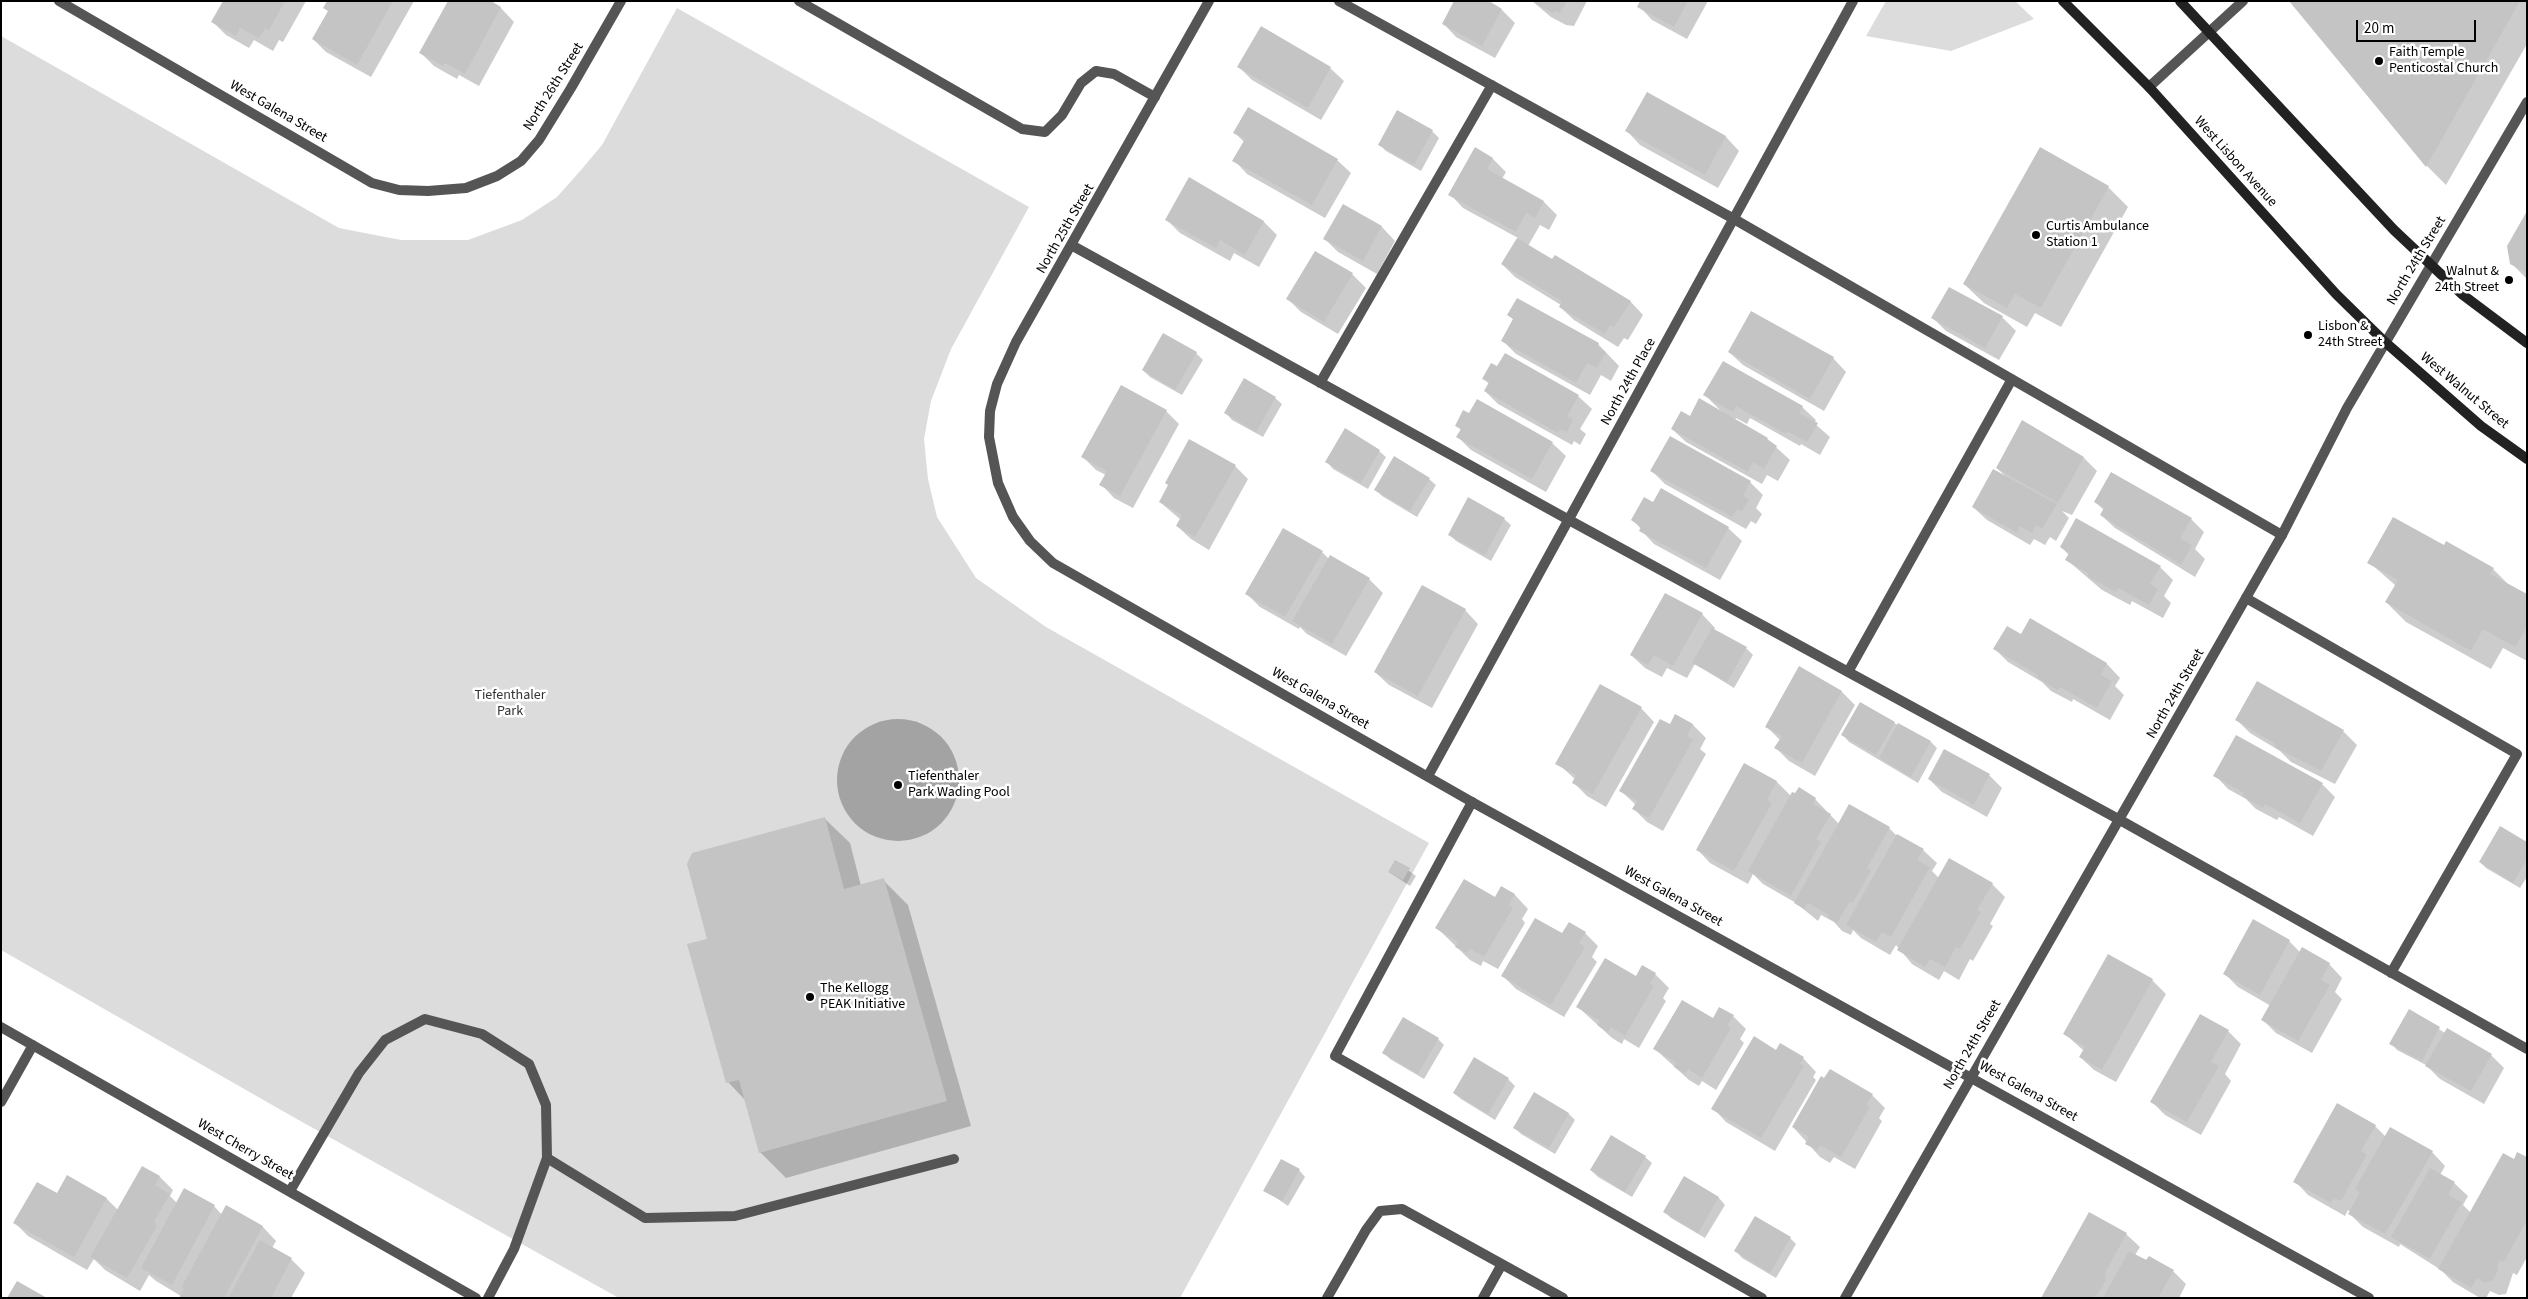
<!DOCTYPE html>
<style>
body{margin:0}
#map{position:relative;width:2528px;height:1299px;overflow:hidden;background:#fff;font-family:"Source Sans 3",sans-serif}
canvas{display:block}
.frame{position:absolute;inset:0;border:2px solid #000;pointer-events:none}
.scale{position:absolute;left:2356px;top:20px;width:120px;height:22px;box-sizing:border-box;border:2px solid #000;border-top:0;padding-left:6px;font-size:15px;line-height:18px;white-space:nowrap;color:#000;-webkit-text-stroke:4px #fff;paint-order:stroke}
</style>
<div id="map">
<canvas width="2528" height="1299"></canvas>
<div class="frame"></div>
<div class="scale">20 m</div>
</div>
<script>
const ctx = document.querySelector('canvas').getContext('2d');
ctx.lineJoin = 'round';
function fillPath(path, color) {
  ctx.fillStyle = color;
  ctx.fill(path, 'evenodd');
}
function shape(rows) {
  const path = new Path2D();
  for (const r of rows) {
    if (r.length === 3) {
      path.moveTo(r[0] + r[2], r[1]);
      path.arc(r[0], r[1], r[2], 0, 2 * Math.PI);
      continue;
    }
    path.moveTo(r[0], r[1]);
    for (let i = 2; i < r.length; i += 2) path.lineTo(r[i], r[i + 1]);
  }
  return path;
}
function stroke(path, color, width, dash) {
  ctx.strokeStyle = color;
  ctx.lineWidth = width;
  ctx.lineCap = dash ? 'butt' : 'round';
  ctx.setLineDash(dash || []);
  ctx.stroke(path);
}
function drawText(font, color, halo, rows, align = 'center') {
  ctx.font = font + ' "Source Sans 3",sans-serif';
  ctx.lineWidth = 5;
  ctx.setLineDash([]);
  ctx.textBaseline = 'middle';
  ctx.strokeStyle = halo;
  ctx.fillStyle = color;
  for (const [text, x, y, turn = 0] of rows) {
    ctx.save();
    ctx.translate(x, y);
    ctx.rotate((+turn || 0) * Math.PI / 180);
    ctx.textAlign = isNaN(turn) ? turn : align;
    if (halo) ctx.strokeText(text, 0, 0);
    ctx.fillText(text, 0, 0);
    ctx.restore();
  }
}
fillPath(shape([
 [1886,1,2015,1,2034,19,1951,51,1866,36],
 [677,8,1029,207,951,349,931,401,924,439,928,479,937,517,976,578,1046,627,1429,843,1180,1298,619,1298,295,1118,1,950,1,36,339,228,401,240,468,240,522,220,557,197,581,170,602,145]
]), '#dcdcdc');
fillPath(shape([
 [898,780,61]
]), '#a3a3a3');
fillPath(shape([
 [225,1,306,1,283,42,279,40,273,51,254,40,249,48,226,35,213,22],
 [328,1,414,1,371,77,326,52,313,39,329,12],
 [488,1,501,8,514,22,479,86,459,75,457,79,434,66,421,53],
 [1486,1,1502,10,1515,23,1495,58,1456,37,1443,23],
 [1532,1,1587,1,1574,26,1566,25,1551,17],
 [1642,1,1708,1,1687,39,1652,20,1639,6],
 [2290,1,2527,1,2527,44,2446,185,2427,166],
 [1239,67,1330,68,1344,81,1321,120,1252,80],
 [1647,94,1726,137,1739,151,1718,188,1640,145,1627,131],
 [1432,131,1439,138,1421,171,1386,151,1380,145],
 [1235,133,1337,160,1351,173,1325,218,1247,174,1234,160,1244,142],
 [1475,149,1493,159,1506,172,1502,179,1544,202,1557,215,1549,230,1540,225,1528,246,1630,301,1643,315,1628,340,1624,338,1618,347,1574,320,1560,307,1561,305,1515,277,1502,264,1518,238,1463,208,1450,194],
 [1189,179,1264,222,1277,235,1259,267,1234,253,1230,261,1180,233,1166,219],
 [2108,187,2128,207,2061,327,2035,313,2027,327,1984,303,1964,284],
 [1343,206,1382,227,1395,241,1377,274,1338,252,1325,239],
 [2527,214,2527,279,2512,264],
 [1315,253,1352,274,1366,288,1338,334,1301,312,1288,299],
 [1509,315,1598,344,1619,366,1611,381,1601,375,1590,395,1516,354,1503,341,1514,320],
 [2002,317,2016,331,1999,360,1946,331,1933,318],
 [1164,334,1196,353,1203,360,1182,395,1150,377,1143,370],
 [1729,352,1833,358,1846,372,1824,411,1743,365],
 [1484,379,1578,396,1592,409,1580,429,1586,434,1580,445,1574,441,1572,445,1498,404,1485,391,1489,384],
 [1705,395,1802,407,1816,420,1814,423,1830,437,1820,455,1801,444,1800,446,1750,418,1747,424,1736,418,1735,420,1767,439,1790,460,1778,481,1767,475,1762,484,1686,442,1672,429,1690,418,1721,411],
 [1275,398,1282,404,1263,437,1232,420,1226,413],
 [1166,411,1179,424,1133,508,1114,498,1101,484,1106,475,1096,470,1083,457],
 [2023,422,2084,458,2097,471,2072,515,2062,511,2069,518,2056,541,2050,537,2045,545,2034,539,2030,545,1987,520,1973,507,2004,475,1997,468],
 [1456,425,1552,443,1566,456,1546,492,1471,450,1458,437,1461,430],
 [1379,451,1386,457,1368,489,1333,469,1327,462],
 [1235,466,1248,479,1209,550,1191,539,1177,526,1181,520,1160,502],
 [1652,471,1750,482,1763,495,1756,508,1762,514,1756,524,1751,521,1746,529,1665,484],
 [1429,479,1436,485,1417,517,1382,496,1376,490],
 [2095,502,2191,519,2204,532,2195,549,2205,559,2195,577,2115,528,2101,515,2104,510],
 [1653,504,1728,528,1742,541,1720,580,1654,544,1641,530,1641,529,1633,520],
 [1504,519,1511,525,1491,561,1456,541,1450,535],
 [2061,547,2160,567,2173,580,2164,596,2171,603,2163,618,2132,601,2130,605,2102,590,2067,560,2069,555],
 [2444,547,2493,569,2510,586,2527,595,2527,661,2503,648,2491,669,2406,622,2386,602,2396,586,2369,562],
 [1322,552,1329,559,1331,557,1369,579,1383,593,1346,656,1307,634,1300,627,1299,629,1260,607,1247,594],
 [1465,610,1478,624,1432,708,1389,685,1375,672],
 [1702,614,1715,628,1714,630,1746,648,1753,655,1734,688,1695,664,1687,678,1667,668,1662,677,1645,668,1631,655],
 [2031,620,2107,664,2120,678,2115,686,2124,695,2110,720,2073,699,2072,702,2051,691,2042,682,2008,662,1995,649,2022,636],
 [1799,668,1842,692,1855,705,1815,776,1789,761,1776,748,1780,740,1766,726],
 [2257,683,2343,731,2357,745,2335,784,2291,762,2280,751,2250,733,2237,720],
 [1641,708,1654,722,1606,807,1587,796,1573,782,1575,779,1557,763],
 [1676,716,1693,725,1706,738,1700,749,1706,754,1663,831,1647,822,1634,809,1636,805,1621,791],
 [1894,723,1931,742,1937,748,1918,783,1849,742,1843,735],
 [1745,764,1777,782,1791,796,1815,799,1839,824,1889,828,1896,835,1923,850,1937,863,1932,871,1939,878,1992,884,2005,897,1990,924,1993,926,1973,961,1970,959,1959,980,1944,971,1939,980,1912,964,1896,945,1890,955,1861,938,1853,930,1851,935,1842,931,1834,922,1821,915,1818,921,1796,903,1763,884,1753,874,1748,884,1710,863,1697,849],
 [1989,775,2002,788,1987,817,1942,792,1929,779],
 [2215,775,2322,784,2335,797,2313,836,2279,817,2277,820,2256,809,2246,799,2228,789],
 [824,818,850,843,861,886,883,880,908,905,971,1126,786,1178,760,1152,746,1101,728,1082,708,940],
 [2527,843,2527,877,2520,888,2486,868,2480,862],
 [1395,861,1416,876,1410,886,1389,872],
 [1502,887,1515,895,1528,909,1522,919,1525,923,1498,969,1483,961,1481,966,1470,960,1437,928,1495,899],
 [1585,933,1598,946,1592,957,1597,962,1564,1017,1516,989,1503,976,1563,935],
 [2289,941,2301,953,2329,964,2342,978,2335,992,2342,999,2312,1053,2276,1033,2263,1020,2271,1006,2238,987,2224,973],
 [2109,956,2152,980,2166,994,2116,1082,2094,1070,2080,1057,2084,1051,2065,1034],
 [1643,967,1655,974,1669,988,1663,998,1666,1001,1639,1048,1624,1039,1622,1044,1612,1038,1578,1007,1636,977],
 [2409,1010,2445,1033,2491,1055,2504,1068,2484,1104,2440,1079,2426,1065,2397,1050,2391,1043],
 [1733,1016,1746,1029,1740,1039,1744,1043,1716,1090,1702,1081,1699,1086,1689,1080,1655,1049,1713,1019],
 [2228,1031,2241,1044,2225,1074,2231,1081,2201,1135,2165,1115,2152,1102],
 [1438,1039,1444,1045,1424,1079,1390,1059,1384,1053],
 [1776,1051,1803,1058,1816,1072,1813,1077,1816,1080,1775,1151,1726,1122,1713,1108],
 [1474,1059,1508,1079,1515,1086,1495,1120,1461,1099,1454,1093],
 [1535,1094,1569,1114,1575,1120,1555,1154,1521,1134,1515,1128],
 [1872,1095,1885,1108,1879,1118,1882,1121,1855,1169,1834,1157,1830,1163,1820,1157,1793,1127],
 [2375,1126,2386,1137,2432,1152,2445,1166,2440,1175,2454,1183,2468,1196,2463,1205,2471,1213,2514,1161,2527,1159,2527,1257,2517,1275,2513,1273,2506,1294,2499,1295,2490,1291,2486,1298,2480,1298,2453,1282,2441,1270,2400,1244,2399,1247,2363,1227,2350,1214,2351,1212,2348,1210,2345,1216,2308,1195,2295,1181],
 [1645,1157,1652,1163,1632,1197,1598,1177,1591,1170],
 [143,1168,160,1177,173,1190,170,1196,177,1203,214,1206,222,1215,226,1207,263,1227,276,1241,272,1248,291,1259,305,1273,291,1298,180,1298,181,1296,156,1281,149,1275,140,1291,105,1270,94,1259,87,1270,28,1236,15,1223,57,1194,67,1176,107,1199,118,1210],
 [1299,1170,1305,1177,1288,1206,1265,1190],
 [1684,1178,1719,1198,1725,1205,1705,1238,1671,1218,1665,1212],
 [2126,1234,2140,1247,2135,1255,2173,1271,2186,1284,2179,1298,2042,1298],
 [1790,1238,1796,1244,1776,1278,1742,1258,1736,1251]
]), '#0003');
fillPath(shape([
 [223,1,285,1,269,30,265,28,259,38,240,28,236,36,211,22],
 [327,1,393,1,357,65,312,39,328,11,323,8],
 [448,1,491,1,501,7,465,74,445,63,443,66,419,53],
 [1454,1,1489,1,1502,9,1482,46,1442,24],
 [1535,1,1567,1,1560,13,1556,11,1552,13,1536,4],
 [1640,1,1688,1,1674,27,1637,7],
 [2289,1,2520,1,2426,167],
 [1261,26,1331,67,1308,108,1237,67],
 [1647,92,1726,136,1705,175,1625,131],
 [1248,107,1338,159,1312,205,1232,161,1245,139,1233,133],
 [1397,110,1433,130,1414,165,1378,145],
 [1475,147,1493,158,1487,169,1544,201,1535,218,1526,213,1516,232,1448,195],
 [2040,147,2109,186,2041,308,2015,294,2007,308,1963,284],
 [1189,177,1264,221,1245,255,1220,240,1216,248,1165,220],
 [1343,204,1382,226,1363,261,1323,239],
 [2527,211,2527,273,2510,264,2507,246],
 [1517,238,1552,259,1555,255,1631,301,1614,327,1610,325,1605,334,1559,307,1562,301,1501,264],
 [1315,251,1353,273,1324,322,1286,299],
 [1949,287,2003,316,1985,348,1931,318],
 [1517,298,1599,343,1598,347,1606,352,1597,368,1587,363,1576,383,1501,341,1513,319,1507,315],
 [1751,311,1834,357,1810,399,1728,352],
 [1163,333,1197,352,1175,390,1142,370],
 [1505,353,1579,395,1567,416,1573,420,1567,432,1560,429,1558,433,1484,391,1489,382,1482,379,1491,363,1497,366],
 [1723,361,1803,406,1799,413,1818,423,1807,442,1788,432,1786,434,1736,406,1733,412,1703,395],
 [1244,378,1276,397,1256,432,1224,413],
 [1121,385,1167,410,1120,496,1099,485,1107,471,1081,457],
 [1699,398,1768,438,1767,439,1777,446,1764,469,1753,462,1748,472,1671,429,1681,411,1690,416],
 [1477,399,1553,442,1532,479,1456,437,1461,429,1455,426,1463,410,1469,413],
 [2022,420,2084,457,2058,503,1996,468],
 [1345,428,1380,450,1361,483,1325,462],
 [1670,436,1751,481,1743,496,1749,499,1742,511,1737,509,1732,517,1650,471],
 [1189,439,1236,465,1195,537,1176,526,1182,515,1159,502,1168,485,1165,483],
 [1394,456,1430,478,1410,511,1374,490],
 [1993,469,2057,504,2042,529,2036,525,2032,533,2020,526,2017,533,1972,507],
 [2111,472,2192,518,2180,538,2192,545,2181,565,2100,515,2104,508,2094,502],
 [1661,488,1729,527,1706,568,1639,531,1641,527,1631,520,1644,497,1653,502],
 [1468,497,1505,518,1485,555,1448,535],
 [2393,517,2444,545,2446,541,2494,568,2490,574,2527,594,2527,627,2515,647,2483,629,2471,651,2385,602,2398,580,2367,563],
 [2076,518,2161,566,2150,584,2158,589,2149,605,2118,588,2116,592,2088,577,2089,574,2065,560,2069,553,2060,547],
 [1283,528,1323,551,1285,617,1245,594],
 [1330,555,1370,578,1332,644,1292,621],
 [1422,585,1466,609,1418,696,1374,672],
 [1665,593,1703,613,1673,666,1654,655,1648,665,1630,655],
 [2030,618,2107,663,2101,675,2112,681,2097,708,2060,687,2058,690,2037,678,2038,675,1993,649,2007,626,2021,634],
 [1712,628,1747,647,1727,682,1692,663],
 [1799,666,1842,691,1802,763,1774,748,1782,736,1765,727],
 [2257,681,2344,730,2321,771,2276,748,2274,743,2235,720],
 [1600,684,1642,707,1593,794,1572,783,1576,775,1555,764],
 [1860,702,1895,722,1876,755,1841,735],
 [1675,714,1693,724,1687,736,1693,740,1649,818,1632,809,1637,801,1619,791,1660,719,1670,724],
 [1898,723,1931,741,1911,777,1879,758],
 [2236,735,2323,783,2300,823,2265,804,2263,808,2242,796,2244,793,2213,776],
 [1944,749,1990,774,1974,805,1928,779],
 [1744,763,1777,781,1767,800,1772,803,1734,871,1696,850],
 [1799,787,1816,798,1813,804,1831,814,1816,839,1821,842,1791,896,1748,871,1792,792,1795,793],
 [1849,804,1890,827,1867,868,1871,870,1853,903,1850,901,1837,923,1827,917,1829,915,1808,903,1804,909,1794,903],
 [825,817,844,889,884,878,947,1101,759,1153,739,1080,726,1083,687,944,707,939,687,864,692,853],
 [2500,826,2527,842,2527,859,2513,883,2479,862],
 [1897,834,1924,849,1917,860,1930,867,1891,937,1882,932,1876,942,1846,925],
 [1949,858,1993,883,1977,910,1981,912,1960,949,1956,947,1945,967,1930,959,1925,967,1897,950],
 [1395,860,1410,868,1403,880,1388,872],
 [1464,879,1495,897,1501,886,1515,894,1509,905,1513,908,1484,957,1470,949,1467,953,1455,947,1458,942,1435,928],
 [1535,918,1562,933,1569,922,1586,932,1579,943,1585,947,1551,1005,1501,976],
 [2253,919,2290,940,2260,995,2223,974],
 [2302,947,2330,963,2321,980,2330,985,2298,1041,2261,1020],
 [2108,954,2153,979,2102,1070,2079,1057,2085,1047,2063,1034],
 [1605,958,1636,976,1642,965,1656,973,1650,984,1654,986,1625,1036,1611,1027,1608,1032,1597,1025,1600,1021,1576,1007],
 [1682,1000,1713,1018,1719,1007,1734,1015,1727,1026,1731,1028,1702,1078,1688,1069,1685,1074,1674,1067,1676,1062,1653,1049],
 [2409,1009,2440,1027,2422,1061,2389,1044],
 [2200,1014,2229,1030,2211,1062,2219,1066,2187,1122,2150,1102],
 [1403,1017,1439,1038,1418,1074,1382,1053],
 [2447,1028,2492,1054,2471,1091,2425,1066],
 [1754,1036,1776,1050,1780,1043,1804,1057,1800,1064,1804,1066,1761,1138,1711,1109],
 [1474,1057,1509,1078,1488,1114,1453,1093],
 [1830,1069,1873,1094,1866,1105,1870,1107,1841,1157,1820,1145,1817,1150,1805,1144,1809,1137,1792,1127,1821,1076,1824,1078],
 [1534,1092,1569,1113,1549,1148,1513,1128],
 [2337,1103,2376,1125,2361,1151,2367,1154,2341,1201,2334,1198,2331,1203,2293,1182],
 [2390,1127,2433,1151,2385,1234,2348,1214,2360,1192,2355,1189],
 [1611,1135,1646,1156,1625,1192,1590,1170],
 [2517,1152,2527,1157,2527,1220,2504,1262,2500,1260,2497,1265,2498,1271,2492,1281,2485,1283,2477,1278,2471,1288,2438,1269,2503,1153,2514,1159],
 [1281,1159,1300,1169,1282,1201,1263,1191],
 [142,1166,160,1176,155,1185,170,1194,155,1220,156,1228,127,1278,90,1257],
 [2430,1168,2455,1182,2448,1195,2462,1202,2430,1259,2391,1237],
 [67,1175,107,1198,74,1257,13,1223,37,1182,57,1193],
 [1684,1176,1719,1197,1698,1233,1663,1212],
 [184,1188,215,1205,172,1285,141,1268],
 [226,1205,263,1226,224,1298,179,1298,184,1288,182,1286],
 [2089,1212,2127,1233,2105,1273,2106,1280,2098,1294,2091,1298,2041,1298],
 [1755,1216,1791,1237,1770,1273,1734,1251],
 [260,1240,292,1258,271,1298,228,1298],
 [2129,1251,2146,1260,2149,1256,2174,1270,2158,1298,2103,1298],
 [17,1281,47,1298,7,1298]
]), '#c4c4c4');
stroke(shape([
 [799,1,1022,129,1045,132,1062,115,1081,83,1096,71,1114,74,1155,97],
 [1339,1,1734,219,2282,535],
 [2149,87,2243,1],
 [1073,246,1569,520,2120,820,2527,1049],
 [1320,383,1492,85],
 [2246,598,2517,754,2391,973],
 [1848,672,2012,379],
 [1472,802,1335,1056,1762,1298],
 [547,1158,645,1218,735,1216,954,1159],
 [290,1191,359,1073,385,1040,425,1019,482,1034,529,1064,546,1105,547,1158,514,1249,488,1298],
 [1327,1298,1366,1230,1380,1211,1402,1209,1563,1298],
 [1483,1298,1502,1264]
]), '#555', 10);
stroke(shape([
 [59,1,372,183,399,190,428,191,466,188,497,176,521,161,539,140,571,88,621,1],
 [1209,1,1016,342,997,384,990,411,989,437,998,483,1013,517,1030,541,1053,563,1472,802,2369,1298],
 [1428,776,1853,1],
 [1,1027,476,1298],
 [1,1102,33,1045],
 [1845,1298,2282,535,2347,408,2527,102]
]), '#555', 10);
stroke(shape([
 [2063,1,2149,87,2336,294,2385,342,2481,426,2527,459],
 [2180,1,2394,230,2463,295,2527,343]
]), '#222', 10);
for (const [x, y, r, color] of [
 [2379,61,5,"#000"],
 [2036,235,5,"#000"],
 [2509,280,5,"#000"],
 [2308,335,5,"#000"],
 [898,785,5,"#000"],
 [810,997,5,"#000"]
]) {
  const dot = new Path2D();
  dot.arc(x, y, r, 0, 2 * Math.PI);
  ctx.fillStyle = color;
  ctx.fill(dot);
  stroke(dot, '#fff', 2);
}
drawText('14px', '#000', '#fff', [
 ["Faith Temple",2389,53],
 ["Penticostal Church",2389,69],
 ["Curtis Ambulance",2046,227],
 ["Station 1",2046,243],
 ["Walnut &",2499,272,"right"],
 ["24th Street",2499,288,"right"],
 ["Lisbon &",2318,327],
 ["24th Street",2318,343],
 ["Tiefenthaler",908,777],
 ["Park Wading Pool",908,793],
 ["The Kellogg",820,989],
 ["PEAK Initiative",820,1005]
], 'left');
drawText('14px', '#000', '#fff', [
 ["North 26th Street",554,87,-58],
 ["West Galena Street",278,112,30],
 ["West Lisbon Avenue",2235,162,48],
 ["North 25th Street",1066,229,-60],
 ["North 24th Street",2417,261,-59],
 ["North 24th Place",1629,382,-61],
 ["West Walnut Street",2464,391,40],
 ["North 24th Street",2176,694,-60],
 ["West Galena Street",1320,699,30],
 ["West Galena Street",1673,897,29],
 ["North 24th Street",1973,1045,-60],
 ["West Galena Street",2028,1092,29],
 ["West Cherry Street",245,1150,30]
]);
drawText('14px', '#333', '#fff', [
 ["Tiefenthaler",510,696],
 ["Park",510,712]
]);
</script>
